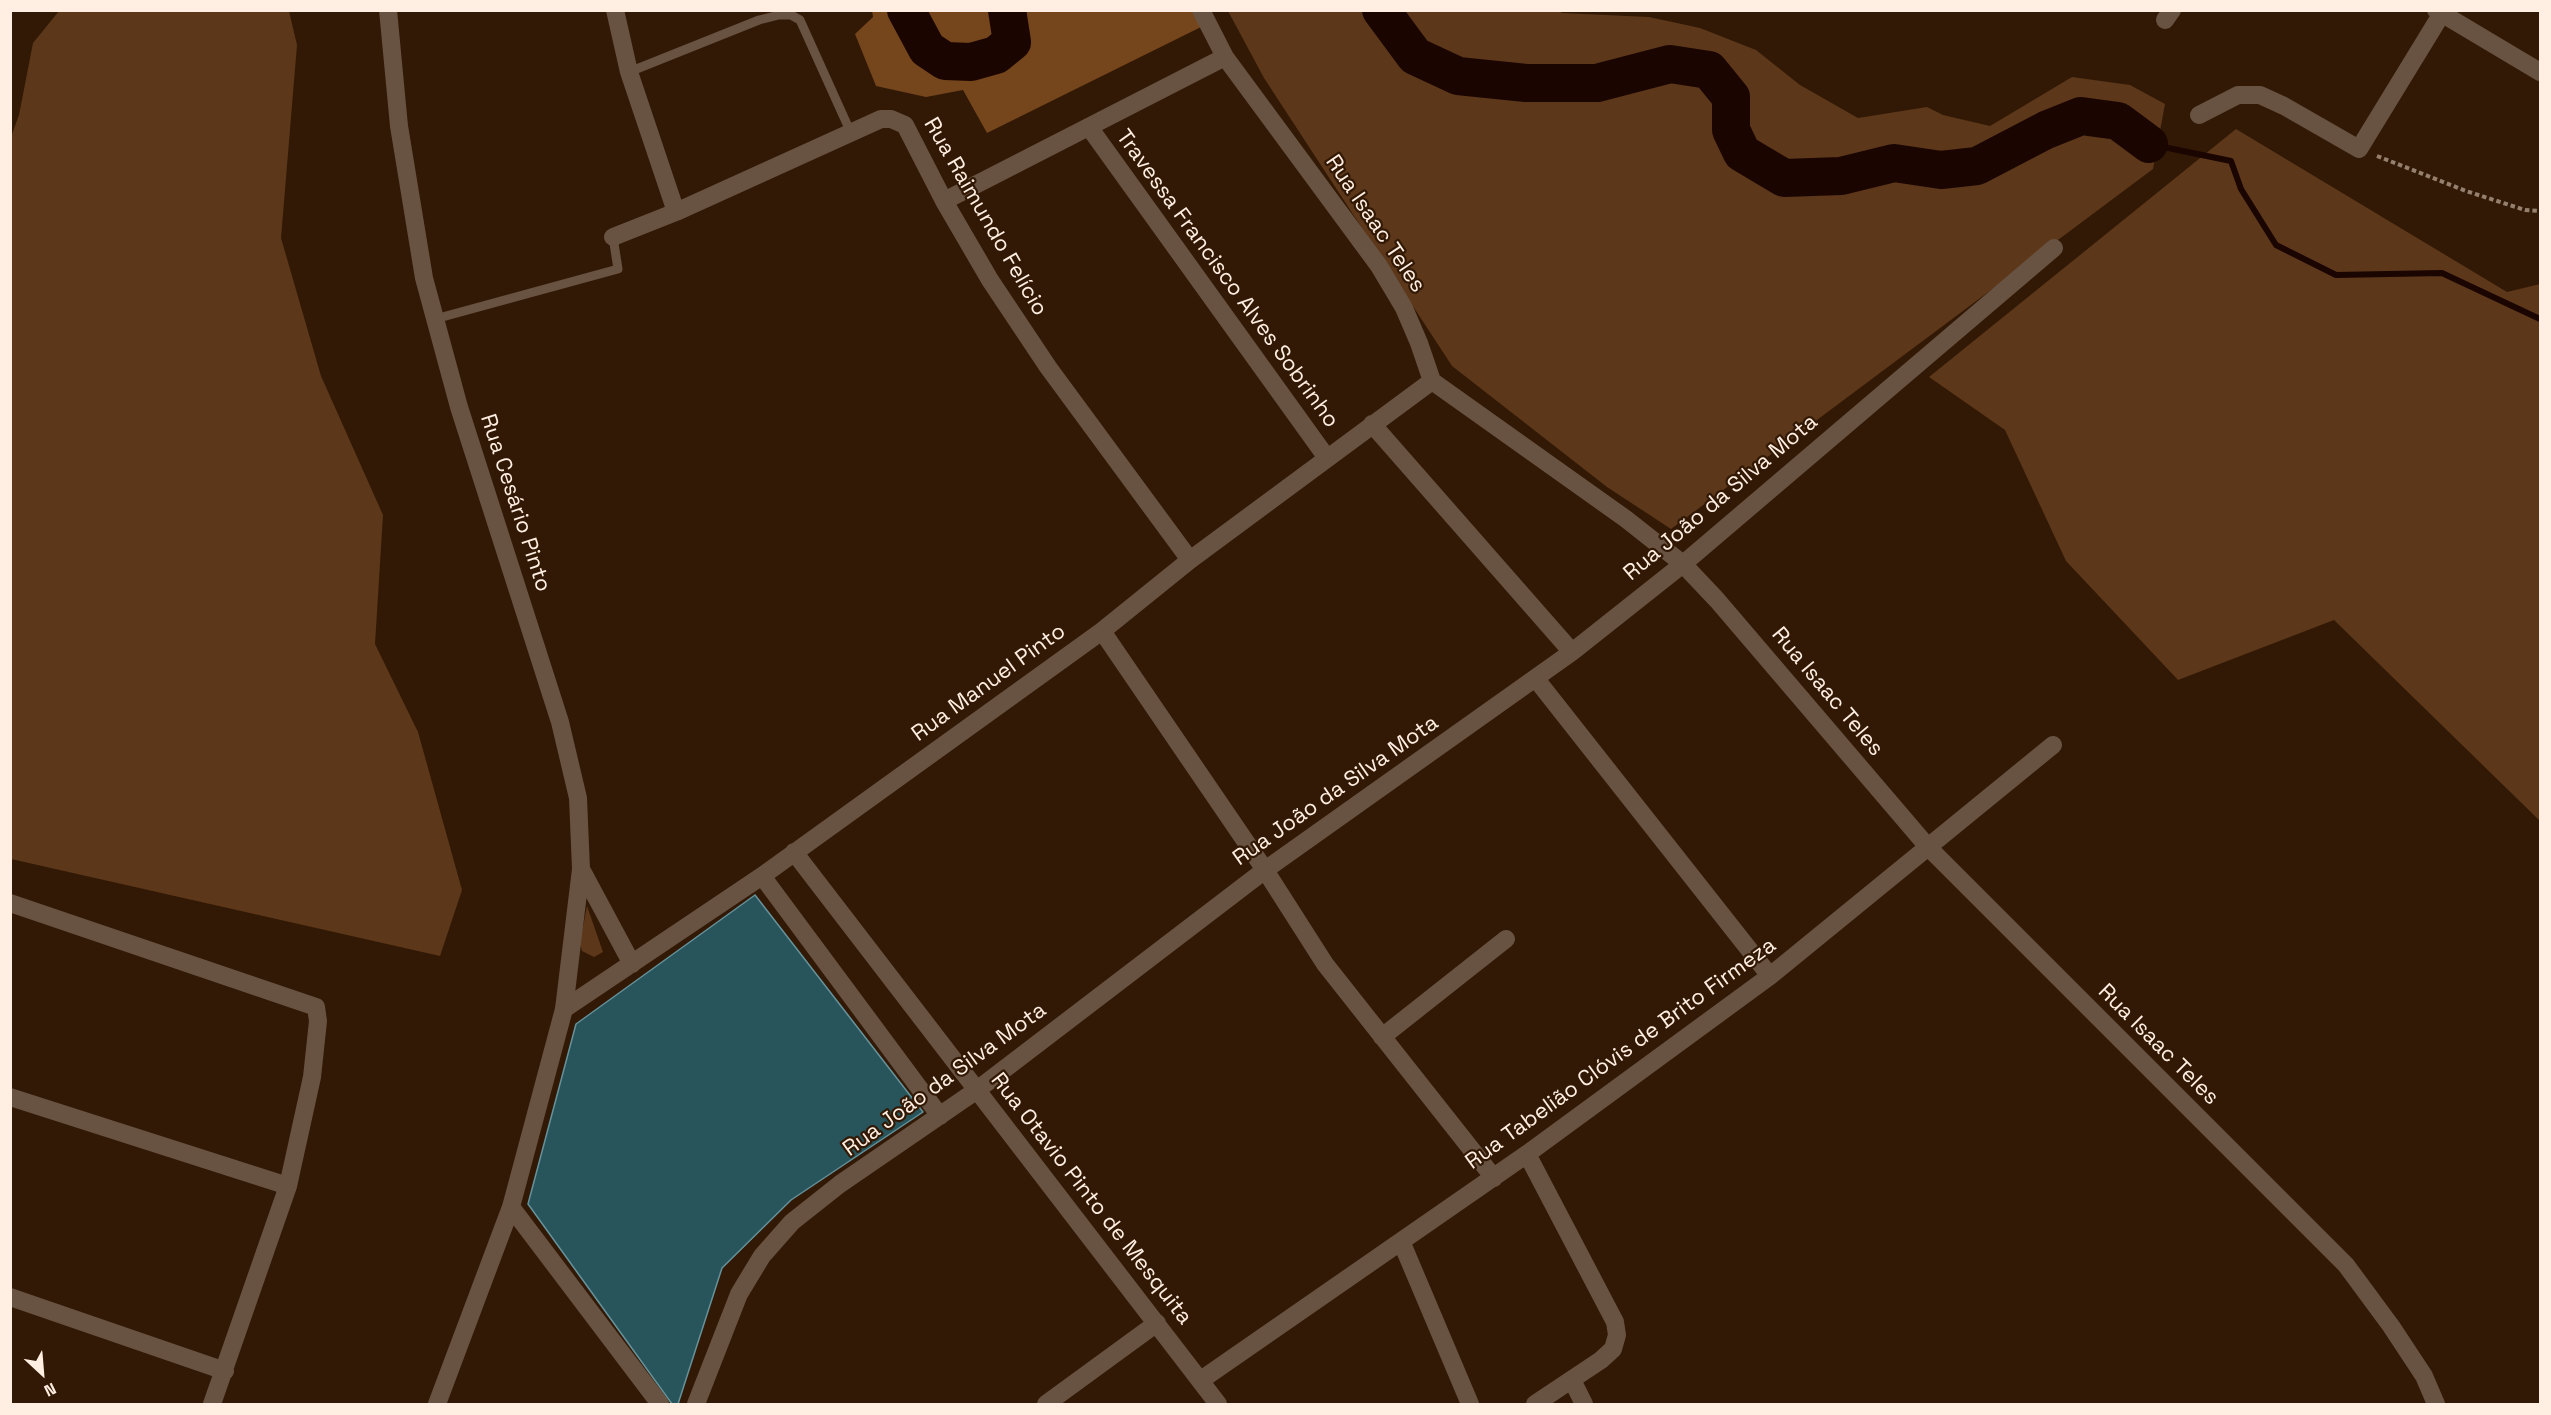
<!DOCTYPE html>
<meta charset="utf-8">
<style>
body{margin:0}
#map{position:relative;width:2551px;height:1415px;overflow:hidden;background:#321905;font-family:"Space Grotesk",sans-serif}
canvas{display:block}
.frame{position:absolute;inset:0;border:12px solid #ffeee1;pointer-events:none}
.north{position:absolute;left:12px;top:1343px;width:60px;height:60px;-webkit-text-stroke:4px #321905;paint-order:stroke;rotate:154deg;font-size:16px;font-weight:700;line-height:24px;text-align:center;color:#ffeee1}
.north::after{content:'';display:block;margin:auto;width:21px;height:27px;background:#ffeee1;clip-path:polygon(50% 0,100% 100%,50% 72%,0 100%)}
</style>
<div id="map">
<canvas width="2551" height="1415"></canvas>
<div class="frame"></div>
<div class="north">N</div>
</div>
<script>
const ctx = document.querySelector('canvas').getContext('2d');
ctx.lineJoin = 'round';
function fillPath(path, color) {
  ctx.fillStyle = color;
  ctx.fill(path, 'evenodd');
}
function shape(rows) {
  const path = new Path2D();
  for (const r of rows) {
    path.moveTo(r[0], r[1]);
    for (let i = 2; i < r.length; i += 2) path.lineTo(r[i], r[i + 1]);
  }
  return path;
}
function stroke(path, color, width, dash) {
  ctx.strokeStyle = color;
  ctx.lineWidth = width;
  ctx.lineCap = dash ? 'butt' : 'round';
  ctx.setLineDash(dash || []);
  ctx.stroke(path);
}
function drawText(font, color, halo, rows, align = 'center') {
  ctx.font = font + ' "Space Grotesk",sans-serif';
  ctx.lineWidth = 4.5;
  ctx.setLineDash([]);
  ctx.textBaseline = 'middle';
  ctx.strokeStyle = halo;
  ctx.fillStyle = color;
  for (const [text, x, y, turn = 0] of rows) {
    ctx.save();
    ctx.translate(x, y);
    ctx.rotate((+turn || 0) * Math.PI / 180);
    ctx.textAlign = isNaN(turn) ? turn : align;
    if (halo) ctx.strokeText(text, 0, 0);
    ctx.fillText(text, 0, 0);
    ctx.restore();
  }
}
fillPath(shape([
 [1557,10,1562,13,1649,17,1700,28,1756,50,1800,85,1858,118,1927,107,1943,115,1990,126,2072,77,2130,85,2165,104,2153,169,1671,529,1607,487,1452,366,1264,78,1228,11],
 [59,11,289,11,297,45,281,238,321,376,383,515,375,644,418,732,462,890,440,956,11,859,11,137,19,115,33,43],
 [2236,129,2507,292,2540,284,2540,821,2334,620,2178,680,2066,561,2005,430,1929,377],
 [587,906,603,952,594,957,582,951,580,943]
]), '#5c3719');
fillPath(shape([
 [872,10,1193,10,1201,27,987,133,963,90,926,97,876,86,855,34,873,17]
]), '#75451c');
stroke(shape([
 [2149,144,2231,161,2241,189,2276,245,2336,275,2442,273,2540,319]
]), '#1a0500', 6);
stroke(shape([
 [906,10,927,49,945,61,971,62,996,55,1012,42,1007,10],
 [1381,10,1415,56,1458,76,1526,83,1597,83,1670,64,1709,70,1731,97,1731,130,1742,153,1784,178,1841,176,1894,163,1941,170,1977,166,2046,130,2081,116,2118,121,2149,144]
]), '#1a0500', 38);
const building = shape([
 [755,895,923,1112,791,1200,722,1268,678,1404,672,1404,528,1204,576,1024,755,895]
]);
fillPath(building, '#28545b');
stroke(building, '#66929b', 1.5);
stroke(shape([
 [2377,156,2466,191,2525,210,2540,211]
]), '#95806f', 4, [4.5, 3]);
stroke(shape([
 [629,72,759,20,779,15,791,15,800,20,851,133],
 [435,319,618,269,613,237]
]), '#685241', 9);
stroke(shape([
 [615,10,629,72,676,212],
 [1201,10,1225,57,1379,266,1404,308,1419,343,1432,381,1626,519,1683,564,1717,600,1928,847,2346,1265,2391,1326,2424,1376,2436,1404],
 [2436,10,2540,72],
 [2165,20,2172,10],
 [2199,115,2238,95,2260,95,2284,106,2359,149,2444,10],
 [1089,127,1327,458],
 [944,201,1225,57],
 [613,237,676,212,881,119,891,119,905,125,944,201,990,280,1048,367,1190,560],
 [1372,424,1572,652],
 [1102,631,1265,870,1325,964,1494,1178],
 [1536,679,1770,976],
 [794,852,1218,1404],
 [581,869,632,964],
 [762,876,940,1116],
 [10,903,316,1007,318,1021,312,1077,288,1186,212,1404],
 [564,1009,762,876,1102,631,1190,560,1432,381],
 [1382,1037,1506,939],
 [10,1097,288,1186],
 [1527,1154,1615,1322,1617,1335,1613,1349,1601,1360,1535,1404],
 [511,1207,660,1404],
 [1401,1241,1470,1404],
 [10,1297,225,1371],
 [1201,1380,1527,1154,1770,976,2053,745],
 [1572,1380,1584,1404],
 [696,1404,739,1294,762,1256,792,1222,840,1184,977,1090,1265,870,1572,652,1683,564,2054,248],
 [1046,1404,1157,1323]
]), '#685241', 18);
stroke(shape([
 [388,10,399,126,424,278,459,407,560,722,578,798,581,869,564,1009,511,1207,437,1404]
]), '#685241', 18);
drawText('22px', '#ffeee1', '#321905', [
 ["Rua Raimundo Felício",985,217,60],
 ["Rua Isaac Teles",1375,224,56],
 ["Travessa Francisco Alves Sobrinho",1227,279,54],
 ["Rua João da Silva Mota",1721,498,-40],
 ["Rua Cesário Pinto",515,503,72],
 ["Rua Manuel Pinto",989,683,-36],
 ["Rua Isaac Teles",1827,692,50],
 ["Rua João da Silva Mota",1336,791,-35],
 ["Rua Isaac Teles",2158,1045,45],
 ["Rua Tabelião Clóvis de Brito Firmeza",1621,1054,-36],
 ["Rua João da Silva Mota",945,1080,-36],
 ["Rua Otavio Pinto de Mesquita",1091,1199,52]
]);
</script>
